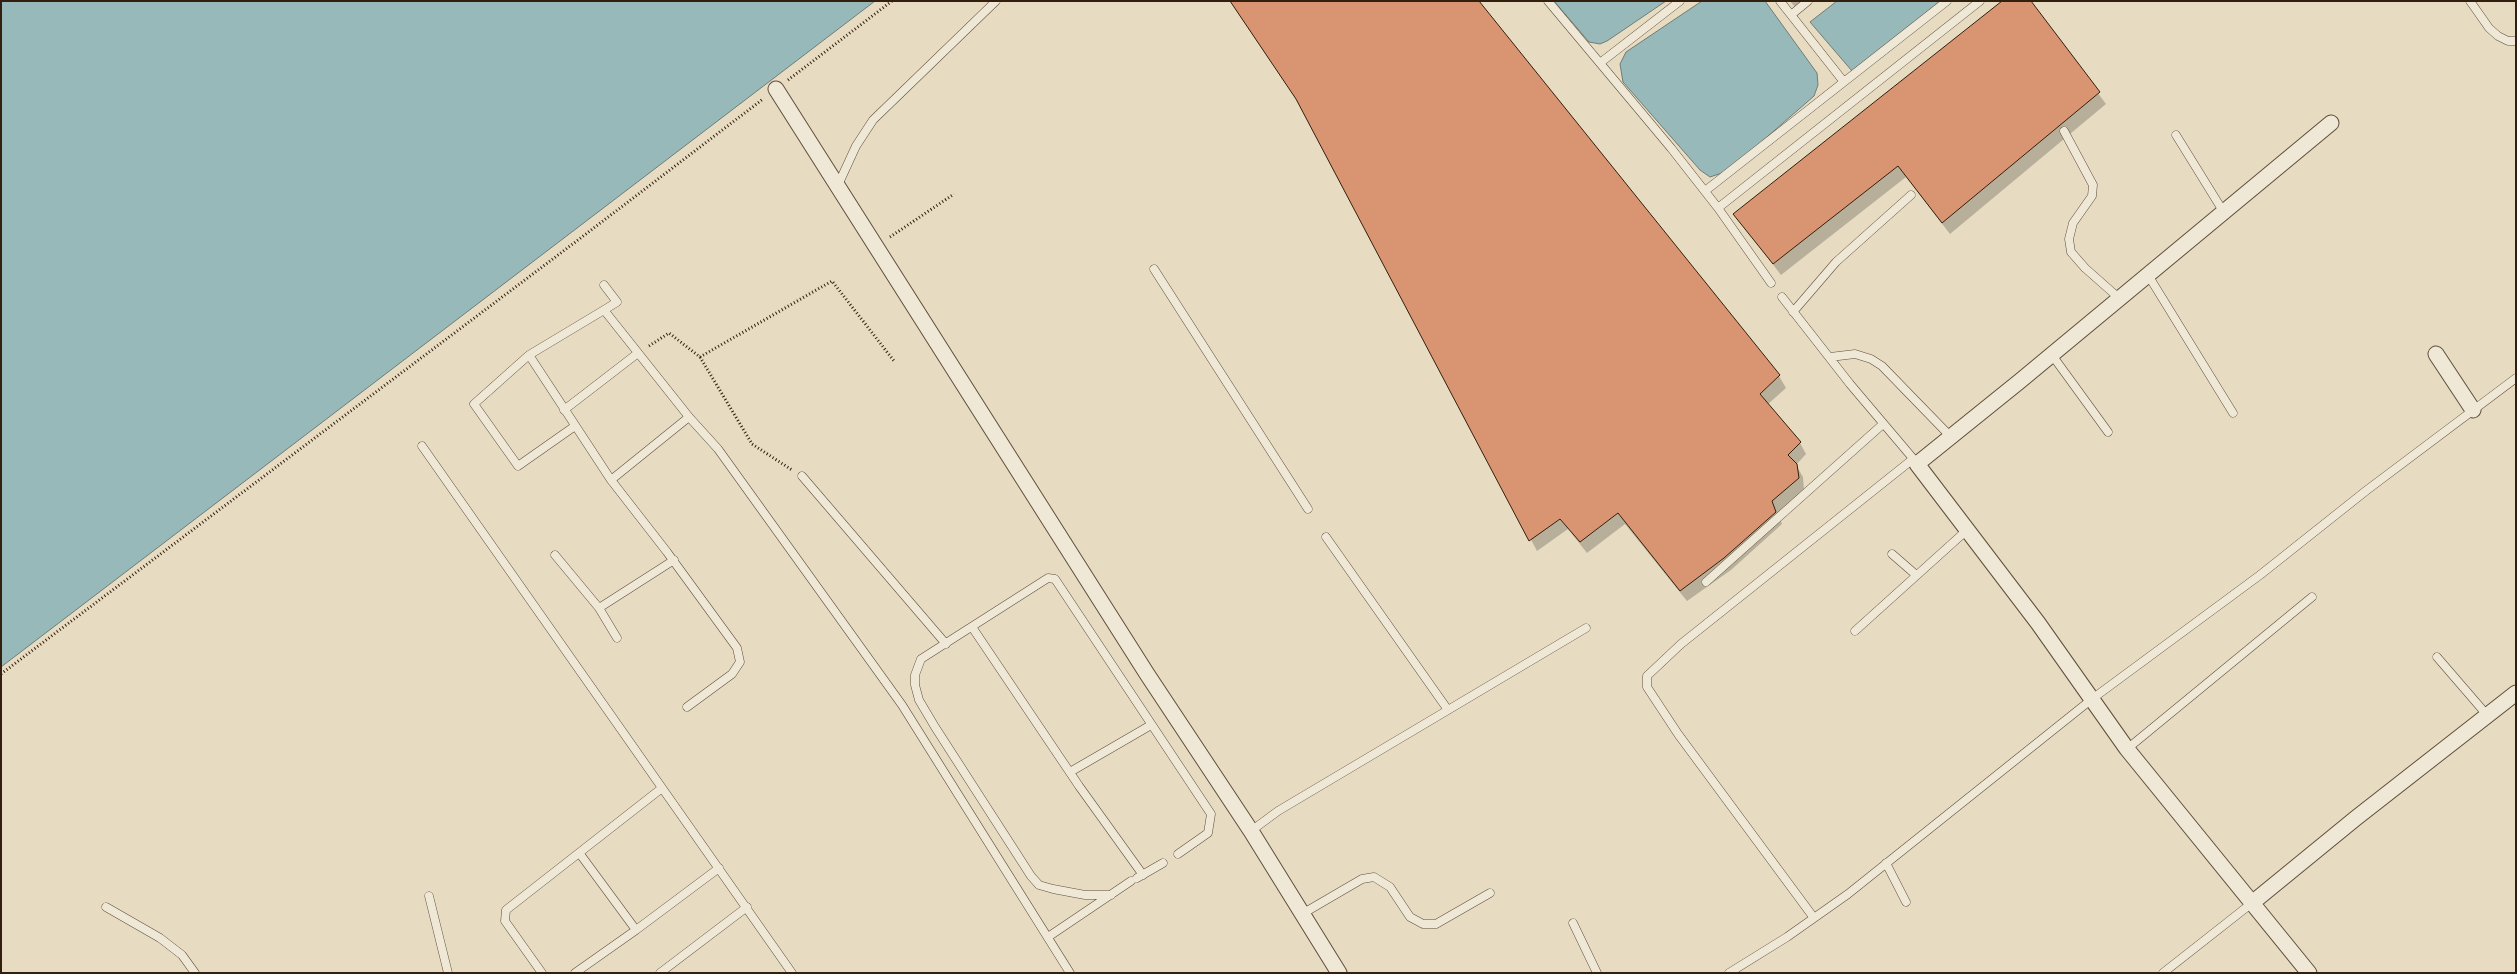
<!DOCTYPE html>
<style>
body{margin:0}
#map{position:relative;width:2517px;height:974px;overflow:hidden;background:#e7dbc2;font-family:Cardo,serif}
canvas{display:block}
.frame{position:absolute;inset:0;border:2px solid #321f0d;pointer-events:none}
</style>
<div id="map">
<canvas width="2517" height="974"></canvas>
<div class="frame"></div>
</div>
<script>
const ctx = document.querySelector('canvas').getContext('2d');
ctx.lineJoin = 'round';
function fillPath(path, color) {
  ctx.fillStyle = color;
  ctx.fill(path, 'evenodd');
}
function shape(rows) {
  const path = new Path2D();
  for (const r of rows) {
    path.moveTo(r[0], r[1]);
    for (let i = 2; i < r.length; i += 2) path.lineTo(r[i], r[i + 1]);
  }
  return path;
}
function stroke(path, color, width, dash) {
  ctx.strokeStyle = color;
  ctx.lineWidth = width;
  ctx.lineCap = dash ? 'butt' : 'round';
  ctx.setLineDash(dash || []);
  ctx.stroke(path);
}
const water = shape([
 [1,1,875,1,1,667,1,1],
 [1554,1,1666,1,1607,41,1600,44,1589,42,1554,1],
 [1702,1,1765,1,1817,73,1818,85,1814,96,1728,171,1710,177,1700,170,1623,82,1620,64,1626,52,1702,1],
 [1837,1,1942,1,1852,71,1810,22,1837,1]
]);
fillPath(water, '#98b9ba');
stroke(water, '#6f7b75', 1);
fillPath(shape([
 [1230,1,1477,1,1779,376,1786,388,1767,405,1800,443,1806,454,1796,465,1803,477,1804,490,1778,513,1782,524,1731,570,1687,601,1625,524,1587,553,1568,529,1537,551,1302,107],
 [1790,1,1812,1,1799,12],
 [2029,1,2106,104,1950,234,1906,177,1781,275,1735,215]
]), '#0003');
const building = shape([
 [1230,1,1479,1,1780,375,1760,394,1801,442,1788,455,1797,464,1799,478,1772,501,1776,512,1724,558,1680,591,1618,513,1580,542,1560,519,1529,541,1296,99,1230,1],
 [2002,1,2031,1,2100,92,1942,223,1898,166,1773,264,1733,214,2002,1]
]);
fillPath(building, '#d99471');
stroke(building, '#321f0d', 1);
const lane = shape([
 [1548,1,1671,148,1718,208],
 [1780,1,1844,82],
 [2470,1,2489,28,2498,36,2508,41,2516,41],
 [1791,15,1808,1],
 [1600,63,1680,1],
 [2064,131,2093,185,2092,196,2073,223,2069,239,2071,252,2085,268,2120,299],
 [2176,135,2223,211],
 [838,185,856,146,873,120,996,1],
 [1705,191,1947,1],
 [1154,269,1308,509],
 [2148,275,2233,413],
 [1771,283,1718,208,1980,1],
 [604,285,617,302,604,310,689,417,718,449,902,705,1070,973],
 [1782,297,1850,384,1916,462],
 [1793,312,1836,262,1911,195],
 [529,355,611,480,667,552,737,648,740,662,732,674,687,707],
 [2052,355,2108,432],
 [1830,357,1855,354,1871,359,1882,366,1950,436],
 [564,410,638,353],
 [575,426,518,466,474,404,529,355,604,310],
 [422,446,792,973],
 [802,476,946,644],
 [611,480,689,417],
 [1326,537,1448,710],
 [1892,554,1915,574],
 [555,555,599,608,674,560],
 [1706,582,1883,424],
 [599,608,617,638],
 [972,627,1079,786,1143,875],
 [1855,631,1967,530],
 [2437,657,2487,715],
 [2127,749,2312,597],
 [1070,772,1151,725],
 [1251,831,1278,811,1586,628],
 [1886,863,1906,902],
 [1137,878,1163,863],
 [1111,895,1085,895,1053,889,1039,885,1031,876,935,727,919,700,915,685,915,675,921,659,1048,578,1055,579,1211,814,1208,833,1178,854],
 [429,896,448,973],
 [106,907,160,938,182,955,195,973],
 [1302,914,1362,879,1374,877,1390,887,1410,917,1423,924,1436,924,1490,893],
 [1814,918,1678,734,1647,687,1647,676,1681,644,1913,459],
 [1573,923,1597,973],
 [636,930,719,868],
 [1048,937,1131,881],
 [542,973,505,921,506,910,662,788],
 [575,973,636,930,580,854],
 [660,973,747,907],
 [1729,973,1787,937,1848,894,2092,699,2260,575,2367,490,2516,378],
 [2163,973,2252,903]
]);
const street = shape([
 [776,89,1147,674,1251,831,1339,973],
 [2436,354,2473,410],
 [2252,903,2356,818,2516,693],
 [2309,973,2127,749,2038,623,1917,464,2020,381,2331,123]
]);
stroke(lane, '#5f4e3a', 9);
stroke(street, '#5f4e3a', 17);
stroke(shape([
 [788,80,892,1],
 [890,237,954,194],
 [649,346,669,333,700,357,832,281,894,361],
 [700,357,752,444,792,470],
 [1,674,582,237,763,99]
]), '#321f0d', 3, [1, 2.5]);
stroke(lane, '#efe8d7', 8);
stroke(street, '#efe8d7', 15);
</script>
